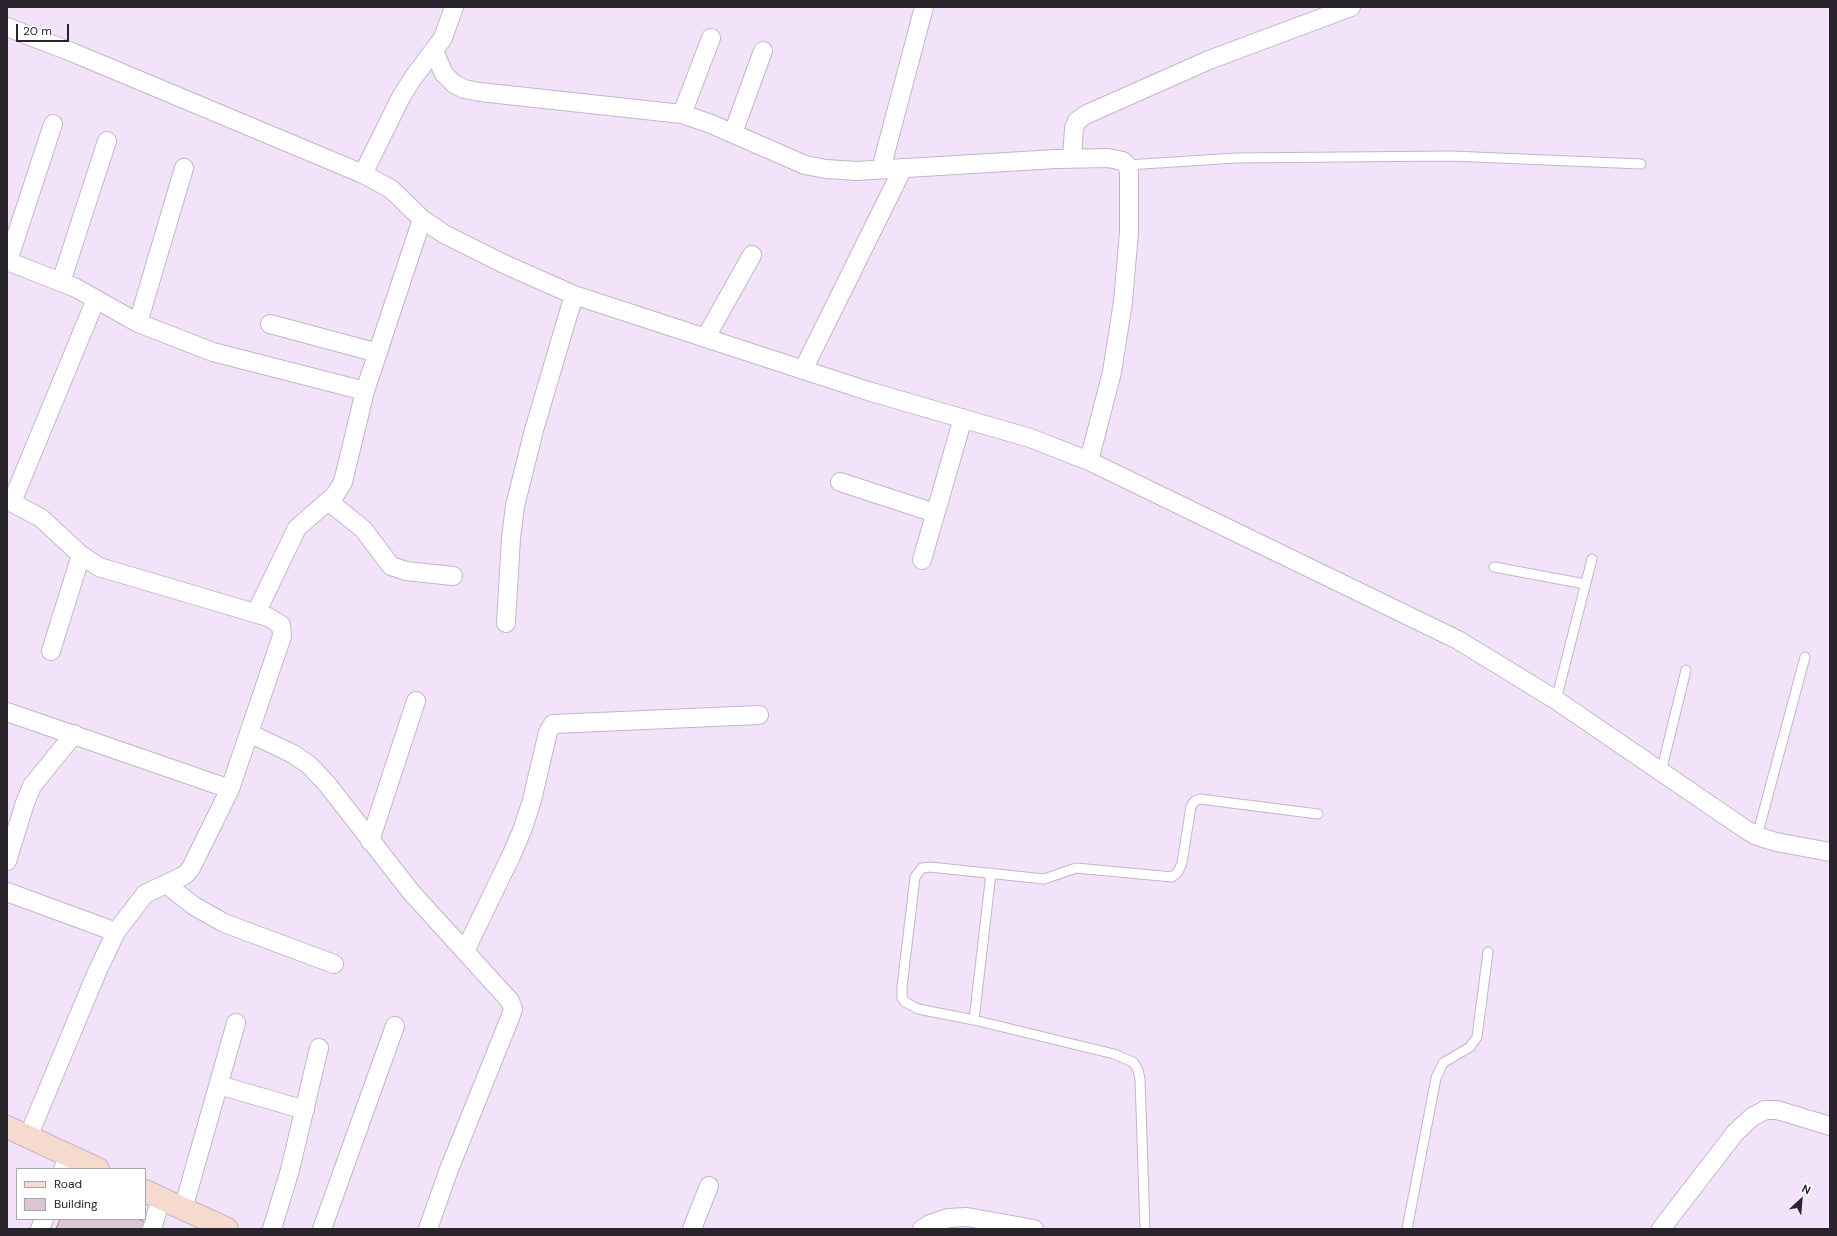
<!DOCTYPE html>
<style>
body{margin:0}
#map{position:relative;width:1837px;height:1236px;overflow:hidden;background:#f2e3fa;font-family:"DM Sans",sans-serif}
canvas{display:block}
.frame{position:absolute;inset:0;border:8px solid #29242c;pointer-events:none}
.legend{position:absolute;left:16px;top:1168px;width:130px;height:52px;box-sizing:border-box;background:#fff;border:1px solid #a9a7ab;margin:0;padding:5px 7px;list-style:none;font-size:12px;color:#29242c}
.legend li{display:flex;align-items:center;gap:8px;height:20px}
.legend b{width:20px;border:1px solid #a9a7ab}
.north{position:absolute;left:1781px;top:1180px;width:40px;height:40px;-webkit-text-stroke:3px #fff;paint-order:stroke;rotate:26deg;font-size:11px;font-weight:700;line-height:16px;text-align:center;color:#29242c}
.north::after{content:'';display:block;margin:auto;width:14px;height:18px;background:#29242c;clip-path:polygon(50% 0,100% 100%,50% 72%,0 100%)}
.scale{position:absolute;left:16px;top:24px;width:53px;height:18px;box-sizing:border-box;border:2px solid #29242c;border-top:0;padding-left:5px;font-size:12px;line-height:14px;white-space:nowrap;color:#29242c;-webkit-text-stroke:3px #fff;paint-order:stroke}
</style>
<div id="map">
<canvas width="1837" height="1236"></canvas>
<div class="frame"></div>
<ul class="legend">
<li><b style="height:5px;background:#f6dace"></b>Road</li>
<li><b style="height:11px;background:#dec5d3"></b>Building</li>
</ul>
<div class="north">N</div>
<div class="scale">20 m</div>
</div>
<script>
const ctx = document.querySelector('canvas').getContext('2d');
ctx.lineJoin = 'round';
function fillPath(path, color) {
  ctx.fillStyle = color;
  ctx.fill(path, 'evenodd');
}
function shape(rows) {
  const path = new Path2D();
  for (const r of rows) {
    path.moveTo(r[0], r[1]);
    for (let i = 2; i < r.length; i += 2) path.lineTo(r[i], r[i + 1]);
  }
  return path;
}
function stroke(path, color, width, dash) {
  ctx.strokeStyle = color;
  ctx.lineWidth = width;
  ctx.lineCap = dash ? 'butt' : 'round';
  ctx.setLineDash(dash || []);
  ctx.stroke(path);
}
const building = shape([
 [60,1219,138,1219,147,1223,145,1229,56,1229,60,1219]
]);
fillPath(building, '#dec5d3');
stroke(building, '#a28a98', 1);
const lane = shape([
 [1127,165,1236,158,1451,156,1641,164],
 [1494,567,1585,584],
 [1556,700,1592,559],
 [1661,772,1686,670],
 [1757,836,1805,657],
 [974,1020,991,873],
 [1145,1229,1140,1079,1138,1070,1133,1062,1114,1054,974,1020,918,1009,905,1002,902,998,902,987,915,877,922,868,930,867,1044,879,1076,868,1172,877,1178,872,1182,863,1191,806,1195,801,1200,799,1318,814],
 [1407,1229,1436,1078,1443,1063,1470,1047,1477,1037,1488,952]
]);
const street = shape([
 [7,27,74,53,363,174,391,189,422,219,444,234,504,264,574,295,868,391,1030,438,1089,461,1458,640,1556,700,1745,829,1757,836,1776,842,1830,852],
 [434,51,444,74,453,83,464,89,480,92,682,114,711,124,805,165,826,169,856,171,1056,159,1108,158,1123,161,1127,165,1129,172,1129,232,1123,302,1112,372,1089,461],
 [682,114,711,38],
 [733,133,763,51],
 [1072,159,1074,128,1077,121,1085,115,1209,60,1351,7],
 [881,169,924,7],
 [363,174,401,97,413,78,443,38,454,7],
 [7,261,76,288,138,323,213,352,365,391],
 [8,261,53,124],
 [61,282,107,141],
 [138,323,184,168],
 [270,324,378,353],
 [706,337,752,255],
 [803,370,903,168],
 [840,482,935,513],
 [7,500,41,518,81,555,99,567,268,617,281,625,282,636,230,789,191,868,185,875,145,894,116,932,97,972,28,1137],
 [328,501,363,529,391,566,406,571,453,576],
 [12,502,96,299],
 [922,560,963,418],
 [256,613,297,528,335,495,343,482,365,391,422,219],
 [506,623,511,538,515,506,534,430,574,295],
 [51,651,81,555],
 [7,712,230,789],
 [249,733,293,754,309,765,327,784,411,892,510,1001,513,1009,510,1018,448,1172,428,1229],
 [370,841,416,701],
 [7,861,25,803,32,786,74,734],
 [166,884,194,906,224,923,334,964],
 [7,892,116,932],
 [465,951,512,854,523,828,532,800,548,732,553,724,759,715],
 [219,1085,305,1110],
 [63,1169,69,1156],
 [183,1209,236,1023],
 [40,1229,44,1219],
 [152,1229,161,1198],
 [272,1229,290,1170,319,1048],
 [322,1229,395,1026],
 [692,1229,709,1186],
 [922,1229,930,1224,948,1218,967,1217,1034,1229],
 [1661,1229,1735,1133,1752,1117,1765,1110,1777,1110,1830,1126]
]);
const secondary = shape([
 [7,1127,98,1169],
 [145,1191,227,1229]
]);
stroke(lane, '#c4b5cb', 11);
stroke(street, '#c4b5cb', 20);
stroke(secondary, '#c4b5cb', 24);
stroke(lane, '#fff', 9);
stroke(street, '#fff', 18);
stroke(secondary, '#f6dace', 22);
</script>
